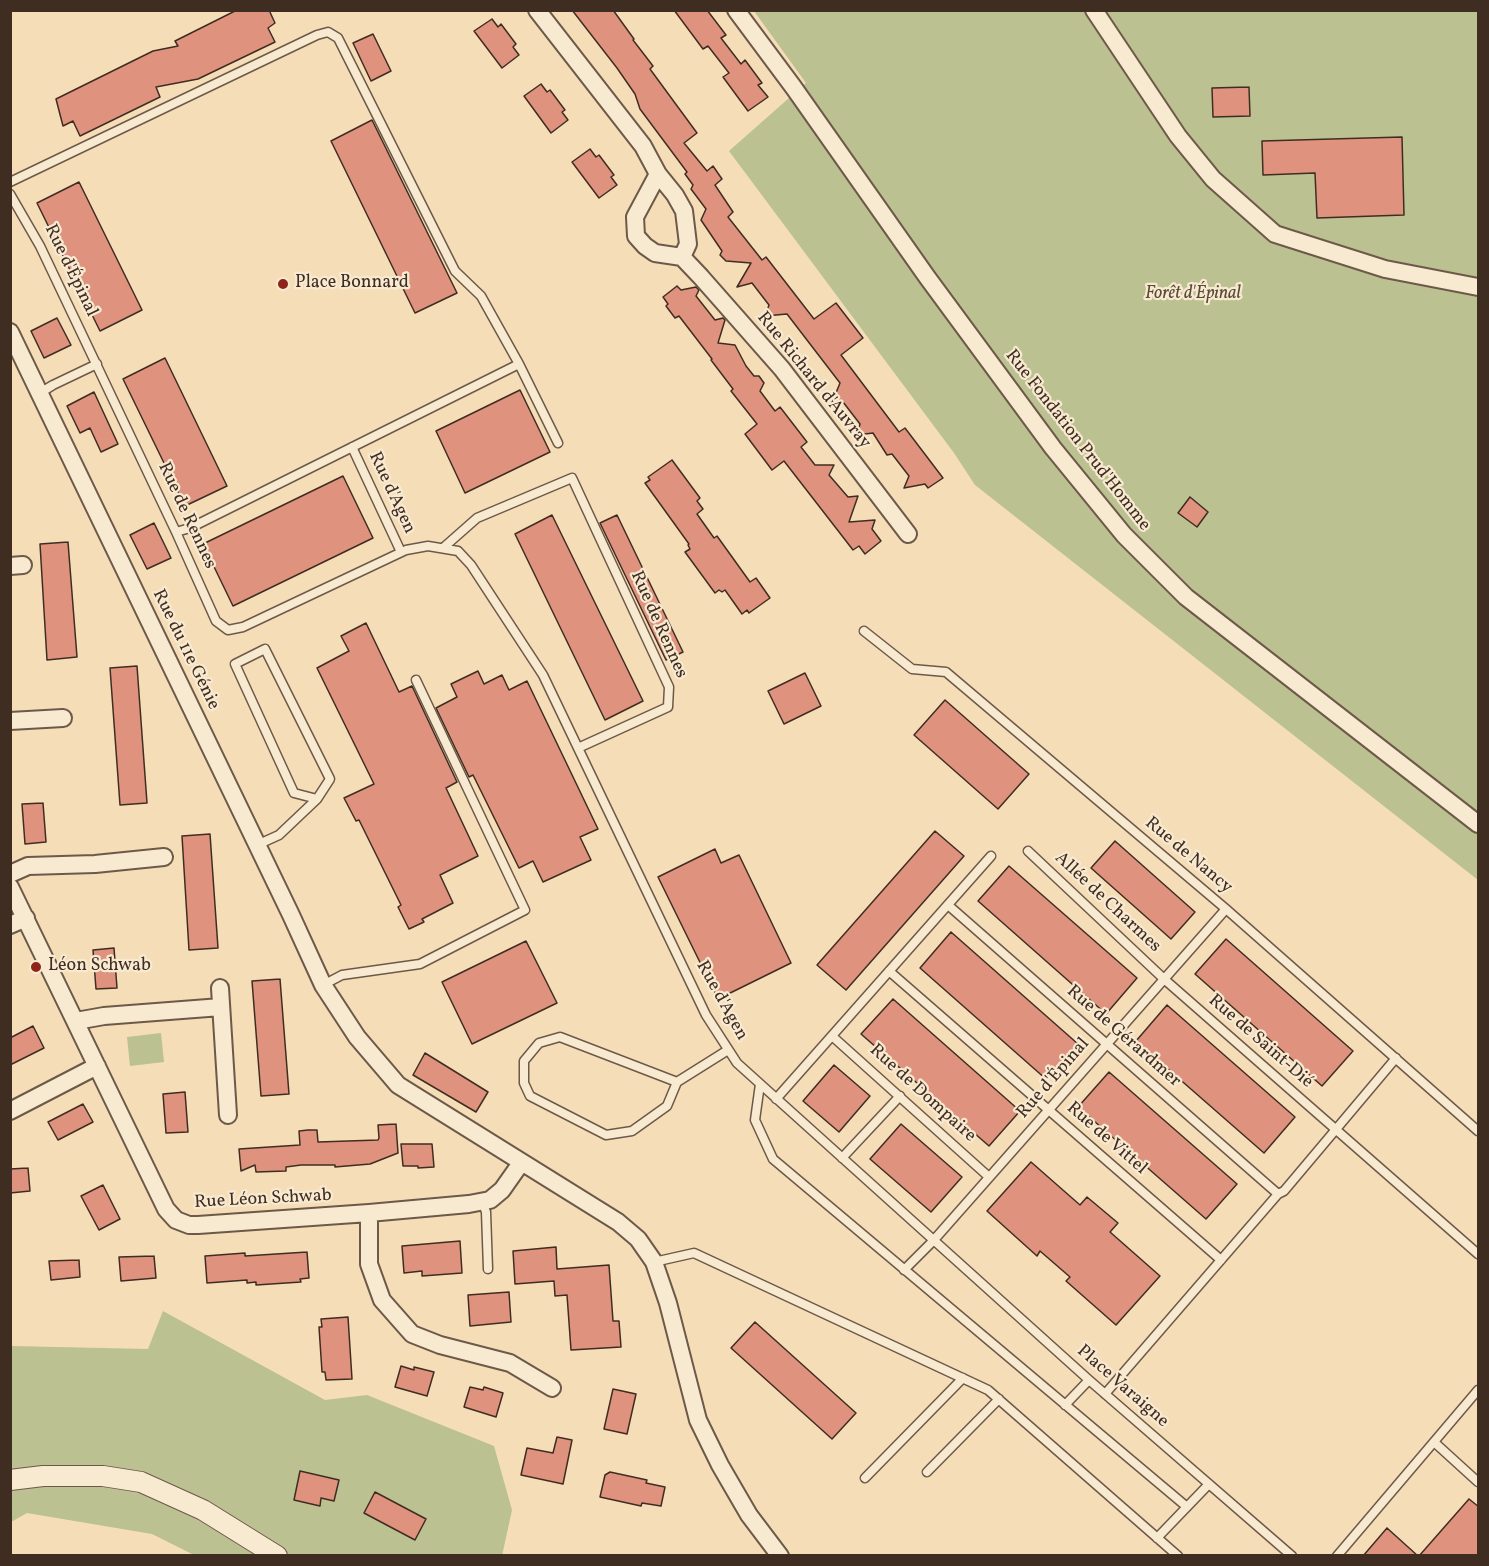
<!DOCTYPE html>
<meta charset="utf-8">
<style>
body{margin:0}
#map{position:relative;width:1489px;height:1566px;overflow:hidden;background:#f5ddb8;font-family:Vollkorn,serif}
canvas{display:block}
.frame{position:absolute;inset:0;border:12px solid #402d22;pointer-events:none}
</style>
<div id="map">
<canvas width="1489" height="1566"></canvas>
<div class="frame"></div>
</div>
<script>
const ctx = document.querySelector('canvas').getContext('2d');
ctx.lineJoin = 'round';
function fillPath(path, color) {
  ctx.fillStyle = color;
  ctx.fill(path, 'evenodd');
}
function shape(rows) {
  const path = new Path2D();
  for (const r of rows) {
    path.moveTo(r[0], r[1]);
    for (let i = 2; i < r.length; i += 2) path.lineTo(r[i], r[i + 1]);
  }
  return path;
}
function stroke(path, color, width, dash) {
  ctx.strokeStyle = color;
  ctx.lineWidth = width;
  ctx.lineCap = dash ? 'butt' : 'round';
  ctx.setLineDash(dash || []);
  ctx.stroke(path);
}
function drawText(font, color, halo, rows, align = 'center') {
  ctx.font = font + ' Vollkorn,serif';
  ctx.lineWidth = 4.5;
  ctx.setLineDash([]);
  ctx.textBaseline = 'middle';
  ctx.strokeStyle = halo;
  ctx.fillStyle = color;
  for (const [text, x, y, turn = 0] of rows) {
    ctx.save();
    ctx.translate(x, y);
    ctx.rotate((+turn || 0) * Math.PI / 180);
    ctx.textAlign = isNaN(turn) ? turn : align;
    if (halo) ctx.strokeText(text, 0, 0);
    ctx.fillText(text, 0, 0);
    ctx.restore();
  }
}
fillPath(shape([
 [754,11,1478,11,1478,880,975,485,954,453,729,151,806,83],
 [161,1033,164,1062,130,1066,127,1037],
 [163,1311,325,1400,367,1395,494,1446,512,1510,502,1556,194,1555,152,1534,27,1513,11,1522,11,1346,148,1349]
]), '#bbc190');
const building = shape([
 [237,10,269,10,275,23,268,28,275,42,198,79,156,87,160,97,80,136,73,121,63,126,56,99,153,51,178,46,175,41,237,10],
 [572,10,613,10,634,39,633,40,653,66,650,69,697,133,684,143,707,171,713,166,722,179,715,185,733,212,728,217,762,260,766,257,814,319,836,303,863,338,841,355,899,432,905,428,943,478,928,488,925,484,904,488,909,476,892,454,887,455,873,433,857,435,860,424,843,402,831,405,840,383,787,314,765,316,769,305,752,283,737,287,751,263,726,261,720,255,722,251,701,220,706,209,691,189,693,185,685,174,687,172,640,109,635,94,617,68,572,10],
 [674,10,707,10,726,35,721,38,741,64,745,60,762,83,758,85,768,97,748,111,723,77,729,73,708,46,703,49,674,10],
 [492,19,498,27,501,24,516,44,513,47,519,55,502,68,474,31,492,19],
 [373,34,391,71,371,81,353,43,373,34],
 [541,84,547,92,550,90,565,110,562,112,568,120,551,133,524,96,541,84],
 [1249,87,1250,116,1213,117,1212,88,1249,87],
 [372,120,457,293,415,313,331,141,372,120],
 [1402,137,1404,215,1317,218,1315,173,1263,175,1262,141,1402,137],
 [590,149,596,157,599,155,614,175,611,177,617,185,599,198,572,162,590,149],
 [79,182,142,310,100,331,37,203,79,182],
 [677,286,681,290,696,287,699,290,696,296,715,320,723,318,725,320,718,343,735,345,746,366,754,376,759,376,764,383,760,391,775,411,780,407,807,442,801,447,815,465,834,465,829,475,848,497,858,496,849,522,875,520,872,529,881,541,865,554,859,546,853,550,784,461,772,470,745,434,757,424,731,391,733,389,711,360,712,359,679,316,675,318,666,306,668,304,663,297,677,286],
 [57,318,71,345,44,358,31,331,57,318],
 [165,358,227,486,185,506,123,379,165,358],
 [520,390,550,452,465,493,436,431,520,390],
 [94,392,118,444,101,452,90,428,80,433,67,406,94,392],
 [672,460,700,498,697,501,703,509,697,514,714,538,717,536,750,582,756,578,770,598,749,613,747,610,742,614,725,590,722,592,719,590,715,593,685,552,690,549,688,545,689,544,645,483,650,480,648,477,672,460],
 [343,476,373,538,233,606,203,544,343,476],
 [1190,497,1208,512,1197,527,1178,513,1190,497],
 [552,515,643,701,605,720,515,534,552,515],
 [617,515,683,652,666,660,600,523,617,515],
 [154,523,171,558,147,569,130,535,154,523],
 [68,542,77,657,47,660,40,544,68,542],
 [366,623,399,692,412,686,457,782,446,788,478,856,440,875,453,903,422,919,424,922,409,929,398,907,401,905,359,820,356,821,344,798,374,784,317,668,349,651,341,636,366,623],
 [137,666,147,803,120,805,110,668,137,666],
 [478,671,484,684,502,675,509,690,527,681,598,829,580,837,591,860,543,882,533,861,519,868,473,775,469,777,436,708,457,697,451,684,478,671],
 [805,673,821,706,784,724,768,691,805,673],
 [945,700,1029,774,998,809,914,735,945,700],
 [43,803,46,842,25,844,22,804,43,803],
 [935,831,964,856,846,990,817,965,935,831],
 [210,834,218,948,189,950,182,836,210,834],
 [1115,841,1195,912,1171,939,1091,868,1115,841],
 [715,849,721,863,739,855,791,963,718,999,658,877,715,849],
 [1009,866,1137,978,1106,1014,978,901,1009,866],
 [951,932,1078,1044,1047,1080,920,968,951,932],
 [1226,939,1353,1051,1322,1086,1195,974,1226,939],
 [526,941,557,1003,472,1044,442,982,526,941],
 [114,948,117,988,96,989,93,950,114,948],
 [280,979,289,1094,261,1096,252,981,280,979],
 [893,999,1020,1111,989,1146,861,1034,893,999],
 [1167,1005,1295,1117,1264,1153,1136,1041,1167,1005],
 [33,1026,44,1048,10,1065,10,1038,33,1026],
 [425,1053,488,1092,476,1112,413,1075,425,1053],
 [834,1065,870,1096,839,1132,803,1101,834,1065],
 [1109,1072,1237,1184,1206,1219,1078,1107,1109,1072],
 [185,1092,188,1132,166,1133,163,1094,185,1092],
 [83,1104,93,1122,58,1140,48,1122,83,1104],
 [396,1124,398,1153,370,1164,335,1167,335,1165,301,1165,286,1167,286,1171,256,1172,255,1165,241,1171,239,1149,300,1145,299,1131,308,1130,317,1130,318,1142,378,1140,379,1138,378,1125,396,1124],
 [901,1124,962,1177,931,1212,870,1159,901,1124],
 [401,1144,432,1144,434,1167,418,1168,418,1166,403,1166,401,1144],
 [1031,1162,1080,1205,1087,1197,1118,1223,1110,1232,1160,1276,1116,1325,1066,1281,1070,1277,1040,1251,1037,1256,987,1211,1031,1162],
 [28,1168,30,1191,10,1193,10,1169,28,1168],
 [103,1185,120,1219,99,1230,81,1196,103,1185],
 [460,1241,462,1273,422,1276,422,1271,404,1273,402,1246,460,1241],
 [556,1247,557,1269,609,1265,613,1321,619,1321,621,1347,571,1350,567,1295,555,1296,554,1281,515,1284,513,1251,556,1247],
 [307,1252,309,1278,300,1279,301,1282,256,1285,256,1282,247,1283,247,1280,207,1283,205,1256,245,1253,245,1256,307,1252],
 [154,1256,156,1278,121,1281,119,1257,154,1256],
 [79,1260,80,1277,51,1280,49,1261,79,1260],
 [509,1292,511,1322,470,1326,468,1295,509,1292],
 [348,1317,352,1379,326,1380,325,1372,322,1372,319,1327,322,1327,321,1319,348,1317],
 [755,1322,856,1413,832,1439,731,1348,755,1322],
 [401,1366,414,1370,414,1367,434,1372,427,1396,395,1387,401,1366],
 [470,1387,483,1390,484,1387,503,1393,496,1417,464,1407,470,1387],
 [613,1389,636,1394,627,1434,604,1429,613,1389],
 [557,1437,572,1440,563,1484,521,1475,527,1448,553,1453,557,1437],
 [300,1471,339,1480,334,1501,321,1498,320,1506,294,1500,300,1471],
 [610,1472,647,1480,646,1483,665,1487,661,1506,642,1503,641,1506,600,1497,605,1475,610,1472],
 [375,1492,426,1519,415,1540,364,1513,375,1492],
 [1469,1499,1479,1507,1479,1556,1419,1556,1469,1499],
 [1387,1528,1418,1556,1363,1556,1387,1528]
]);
fillPath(building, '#df927e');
stroke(building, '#402d22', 1.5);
const service = shape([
 [10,182,317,35,328,32,338,38,455,271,481,296,519,364,190,528,176,532],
 [10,194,40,246,176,532,216,621,228,630,243,627,406,550,428,546,458,551,471,565,543,675,706,1015,737,1063,1089,1380,1292,1556],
 [519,364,558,443],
 [40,393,53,385,97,364],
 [352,447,401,552],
 [443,548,477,518,572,478,669,687,668,707,578,748],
 [864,631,912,669,946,672,1226,909,1478,1131],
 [257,845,279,835,317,799,330,779,265,649,235,664,294,793,317,799],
 [1028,851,1164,979,1478,1254],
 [948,905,1278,1194],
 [889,971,1221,1260],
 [323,985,342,975,420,964,525,910,416,680],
 [832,1036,989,1177],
 [677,1082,667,1106,632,1131,606,1135,530,1096,524,1083,524,1061,539,1043,560,1037,677,1082,728,1050],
 [760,1084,755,1120,773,1159,1187,1507],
 [776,1099,991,856],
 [842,1158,900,1096],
 [482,1201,486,1212,488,1269],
 [654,1262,694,1253,988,1390,1178,1556],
 [904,1270,933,1241,1226,909],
 [1105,1394,1278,1194,1284,1191,1396,1058],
 [1065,1405,1089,1380],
 [1434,1442,1478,1482],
 [927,1472,999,1399],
 [865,1478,963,1378],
 [1157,1538,1209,1484],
 [1337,1556,1478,1390]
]);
const minor = shape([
 [537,10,643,146,658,174,635,217,636,236,645,246,655,253,682,257,701,277,782,369,908,534],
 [736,10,794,88,927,277,1053,448,1124,535,1186,597,1478,824],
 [1094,10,1178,136,1213,179,1275,234,1385,269,1478,287],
 [658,174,675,195,684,211,688,244,682,257],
 [10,332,291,915,323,985,357,1037,398,1085,618,1222,638,1239,654,1262,668,1303,698,1420,720,1465,749,1515,780,1556],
 [10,566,23,565],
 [10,721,63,718],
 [10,874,28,866,95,864,164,857],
 [10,887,166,1209,176,1220,189,1225,198,1225,369,1213,469,1204,490,1200,502,1190,521,1163],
 [10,925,26,918],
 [220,988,228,1115],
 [76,1021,104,1016,221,1007],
 [10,1111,97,1066],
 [369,1213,369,1264,382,1300,412,1334,440,1345,510,1363,552,1388]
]);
const tertiary = shape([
 [10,1480,43,1476,103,1476,141,1482,203,1510,277,1556]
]);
stroke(service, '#6d5948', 11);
stroke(minor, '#6d5948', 20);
stroke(tertiary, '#6d5948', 22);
stroke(service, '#f8e9d1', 8);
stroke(minor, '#f8e9d1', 16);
stroke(tertiary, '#f8e9d1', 20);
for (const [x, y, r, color] of [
 [283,284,6,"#8f2418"],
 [36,967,6,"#8f2418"]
]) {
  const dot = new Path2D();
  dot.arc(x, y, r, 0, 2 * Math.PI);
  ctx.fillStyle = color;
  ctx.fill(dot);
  stroke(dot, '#f8e9d1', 2);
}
drawText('18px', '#402d22', '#f8e9d1', [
 ["Rue d'Épinal",70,271,64],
 ["Rue Richard d'Auvray",813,381,51],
 ["Rue Fondation Prud'Homme",1077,441,52],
 ["Rue d'Agen",391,493,65],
 ["Rue de Rennes",186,516,65],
 ["Rue de Rennes",658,625,66],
 ["Rue du 11e Génie",185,650,64],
 ["Rue de Nancy",1188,856,40],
 ["Allée de Charmes",1107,903,43],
 ["Rue d'Agen",721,1001,61],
 ["Rue de Gérardmer",1123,1037,41],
 ["Rue de Saint-Dié",1260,1042,41],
 ["Rue d'Épinal",1054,1079,-49],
 ["Rue de Dompaire",922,1094,42],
 ["Rue de Vittel",1106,1139,41],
 ["Rue Léon Schwab",263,1200,-3],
 ["Place Varaigne",1122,1387,41]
]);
drawText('18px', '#402d22', '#f8e9d1', [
 ["Place Bonnard",295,284],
 ["Léon Schwab",48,967]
], 'left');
drawText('italic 18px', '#594b38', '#f8e9d1', [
 ["Forêt d'Épinal",1193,295]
]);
</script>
